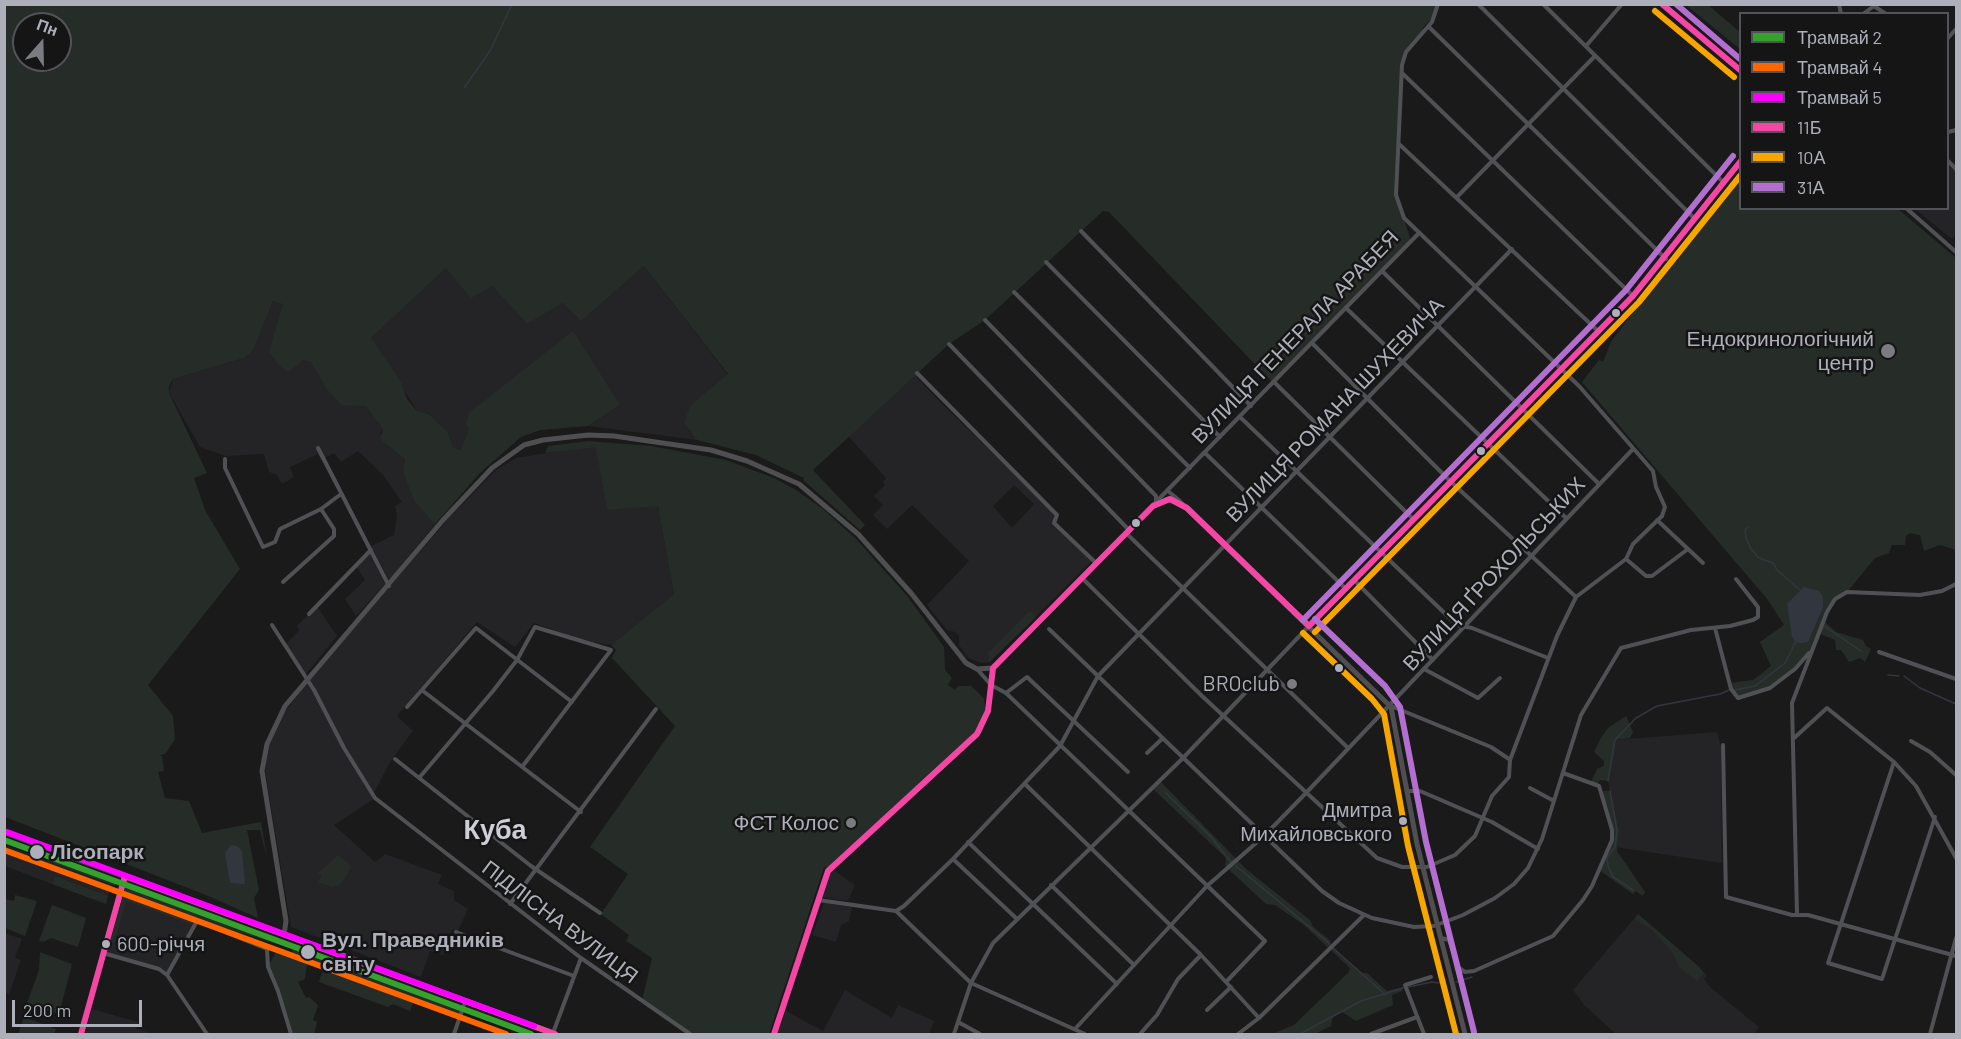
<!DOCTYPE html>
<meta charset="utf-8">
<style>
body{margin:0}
#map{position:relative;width:1961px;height:1039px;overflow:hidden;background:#1a1a1b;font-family:Barlow,sans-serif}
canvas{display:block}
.frame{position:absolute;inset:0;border:6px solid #adb0ba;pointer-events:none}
.legend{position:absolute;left:1739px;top:12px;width:210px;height:198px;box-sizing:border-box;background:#151516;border:2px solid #525358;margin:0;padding:8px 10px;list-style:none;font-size:18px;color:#adb0ba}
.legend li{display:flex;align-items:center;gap:12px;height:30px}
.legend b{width:30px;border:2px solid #525358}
.north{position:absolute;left:12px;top:12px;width:60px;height:60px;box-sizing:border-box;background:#151516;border:2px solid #525358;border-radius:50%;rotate:20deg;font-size:16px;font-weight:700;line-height:24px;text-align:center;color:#adb0ba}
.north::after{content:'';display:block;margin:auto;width:21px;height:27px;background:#7a7c82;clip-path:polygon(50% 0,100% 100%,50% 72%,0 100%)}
.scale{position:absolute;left:12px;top:1000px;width:130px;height:27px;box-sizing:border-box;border:3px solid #adb0ba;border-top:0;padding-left:8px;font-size:18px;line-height:21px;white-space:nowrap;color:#adb0ba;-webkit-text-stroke:4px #151516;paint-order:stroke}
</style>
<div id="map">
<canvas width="1961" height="1039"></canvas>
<div class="frame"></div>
<ul class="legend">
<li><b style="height:8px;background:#34a22d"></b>Трамвай 2</li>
<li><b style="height:8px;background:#f60"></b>Трамвай 4</li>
<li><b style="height:8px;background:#fb00ff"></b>Трамвай 5</li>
<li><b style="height:8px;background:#f346a5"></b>11Б</li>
<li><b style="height:8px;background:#f7a600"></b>10А</li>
<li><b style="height:8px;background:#b36fd0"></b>31А</li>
</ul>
<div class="north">Пн</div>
<div class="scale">200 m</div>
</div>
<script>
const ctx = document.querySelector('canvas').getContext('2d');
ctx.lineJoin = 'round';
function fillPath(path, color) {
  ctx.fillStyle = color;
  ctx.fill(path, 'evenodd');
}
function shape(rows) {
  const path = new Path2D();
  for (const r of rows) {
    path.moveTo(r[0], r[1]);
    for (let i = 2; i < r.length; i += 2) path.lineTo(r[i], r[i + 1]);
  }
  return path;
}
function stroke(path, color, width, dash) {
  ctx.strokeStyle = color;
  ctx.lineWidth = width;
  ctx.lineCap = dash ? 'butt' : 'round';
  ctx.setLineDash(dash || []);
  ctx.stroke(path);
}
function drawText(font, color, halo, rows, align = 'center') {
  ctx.font = font + ' Barlow,sans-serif';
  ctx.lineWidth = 5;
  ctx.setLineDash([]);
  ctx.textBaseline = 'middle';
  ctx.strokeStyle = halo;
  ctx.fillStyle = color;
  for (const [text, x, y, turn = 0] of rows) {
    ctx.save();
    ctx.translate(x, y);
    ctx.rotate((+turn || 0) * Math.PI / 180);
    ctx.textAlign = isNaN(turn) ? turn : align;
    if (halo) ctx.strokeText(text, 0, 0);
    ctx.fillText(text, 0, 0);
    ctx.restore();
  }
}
fillPath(shape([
 [1948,164,1956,172,1956,234,1952,239,1915,209,1948,208],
 [644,266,728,375,690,407,684,423,697,440,588,426,620,405,469,429,462,450,453,447,447,431,429,414,417,411,371,338,446,268,492,286,527,324,563,303,581,321],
 [273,301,283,303,303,360,311,362,366,406,374,415,383,429,380,434,389,446,405,459,403,472,416,502,437,522,389,580,371,546,394,535,397,517,395,506,402,502,382,474,358,451,341,462,334,453,321,460,318,454,290,467,294,477,282,484,277,475,269,472,264,454,226,456,200,447,169,393,173,379,244,358,253,351],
 [917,373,917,378,944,406,1057,515,1054,523,1093,560,990,662,981,663,968,658,959,645,959,636,955,632,947,630,927,605,969,561,912,505,887,529,873,515,883,505,874,496,885,485,883,482,886,478,848,436],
 [1014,485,1034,504,1012,528,993,506],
 [583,447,597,447,607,510,658,505,674,594,611,645,581,640,534,623,515,647,477,622,397,716,413,731,392,759,373,794,375,798,334,825,375,862,385,854,442,875,438,884,454,891,454,900,468,909,458,931,453,929,443,955,430,951,421,977,291,927,265,771,269,745,278,721,312,676,448,519,496,470,516,458],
 [370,554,385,584,356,616,345,599,365,580,356,566],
 [317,606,337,636,305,675,285,645,299,631,297,626],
 [1717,732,1721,747,1722,863,1615,847,1617,831,1608,781,1615,740],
 [4,845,112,885,108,896,55,876,52,884,5,866],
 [832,869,855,885,848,901,821,897],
 [124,892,131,898,197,921,167,975,159,969,107,954],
 [824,903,852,907,849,921,841,925,836,942,812,935],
 [1638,914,1698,966,1707,976,1704,979,1710,987,1759,1027,1754,1034,1616,1034,1584,1005,1573,990],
 [5,933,22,939,15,958,21,960,9,994,5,992],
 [845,990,892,1018,898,1005,934,1021,929,1034,777,1034,786,1011,823,1031],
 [92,1009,138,1022,136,1029,156,1034,85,1034]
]), '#242426');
fillPath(shape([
 [4,5,1437,5,1433,18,1422,28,1424,31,1404,58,1396,195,1411,241,1273,383,1109,212,1103,211,985,320,949,344,813,470,865,525,860,530,803,480,804,478,756,455,697,440,684,423,690,406,728,374,644,266,581,321,563,303,527,324,492,286,471,298,446,268,371,338,401,382,407,399,417,411,429,414,447,431,453,447,461,450,469,429,466,424,469,413,573,331,620,405,588,426,540,430,521,437,481,472,435,524,415,502,403,472,405,459,380,439,383,429,366,406,341,405,327,389,311,362,303,360,288,372,280,366,269,352,283,304,273,301,253,351,244,358,173,379,169,386,169,393,207,473,194,478,205,510,240,569,148,685,173,716,175,739,166,753,159,756,162,756,164,771,158,772,165,798,189,801,202,833,261,822,267,858,260,830,247,830,259,890,254,898,258,918,206,895,5,817],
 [24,24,60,24,60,60,24,60],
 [1686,5,1708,5,1740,32,1740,49],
 [1740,170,1740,208,1898,209,1956,258,1956,550,1940,545,1924,551,1920,535,1910,533,1906,536,1905,545,1892,545,1889,553,1875,558,1847,592,1840,595,1823,620,1836,632,1863,640,1866,646,1871,649,1865,662,1860,658,1849,662,1841,650,1836,650,1835,640,1818,633,1812,650,1795,669,1770,688,1738,698,1729,683,1753,680,1771,666,1760,642,1784,625,1768,600,1582,382,1599,360,1603,362,1611,342],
 [588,441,651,446,726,460,774,478,796,490,823,509,857,540,908,597,944,647,945,670,952,678,948,685,955,690,958,686,971,686,984,698,986,719,983,727,831,868,824,867,769,1034,690,1034,642,1001,652,958,626,941,629,935,601,914,628,874,590,847,675,726,612,658,616,650,611,645,674,594,658,506,607,510,596,447,545,453,548,446],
 [1030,611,1036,617,989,662,989,652],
 [1626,716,1633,732,1630,738,1615,740,1608,781,1600,780,1597,784,1591,782,1597,769,1604,766,1604,761,1594,752,1601,738,1608,728],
 [1159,780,1246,869,1310,920,1313,927,1331,941,1330,944,1361,973,1367,973,1387,991,1403,987,1402,991,1392,995,1393,1005,1356,1021,1342,1012,1333,1017,1331,1026,1315,1034,1272,1034,1294,1025,1349,972,1350,968,1304,925,1275,905,1266,904,1225,866,1226,858,1152,788],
 [1602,791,1610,791,1619,830,1617,851,1645,892,1643,896,1636,891,1633,894,1599,870,1612,840],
 [338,855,351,866,345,878,339,885,332,887,318,882,322,876,318,873],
 [48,858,59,862,60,859,117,880,115,886,47,861],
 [55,876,108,896,106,904,52,884],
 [127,884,308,953,461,1007,458,1015,398,993,396,997,413,1003,410,1011,393,1004,388,1007,319,982,323,969,307,963,305,979,298,982,306,998,309,997,318,1005,313,1020,317,1022,314,1034,295,1034,290,1031,268,967,276,952,291,958,292,949,195,918,191,924,126,901,114,943,110,942,123,897,127,897,128,894,124,892],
 [15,895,37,901,25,936,5,928,5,899,14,901],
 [52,905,86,918,78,947,51,938,44,942,39,941],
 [1638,914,1698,966,1704,973,1697,981,1679,967,1673,953,1652,930,1635,919],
 [40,952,72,964,59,1014,27,1003,39,970],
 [24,1017,56,1029,54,1034,18,1034]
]), '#262d28');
fillPath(shape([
 [1804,587,1819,591,1823,597,1823,607,1808,642,1801,643,1795,642,1792,636,1787,604],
 [231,845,237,846,242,851,245,884,230,883,225,853]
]), '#32373f');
stroke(shape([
 [464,88,490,51,512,4],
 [1748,527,1745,530,1746,538,1751,549,1759,558,1773,563,1777,570,1800,590],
 [1824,626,1861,651],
 [1888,675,1899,676],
 [1904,676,1920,688,1956,704],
 [1735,690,1755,686,1785,663,1796,641],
 [1608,781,1615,740,1636,718,1657,706,1720,694,1729,690],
 [1610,791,1617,831,1615,847,1607,858,1608,866,1613,877,1633,890],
 [1166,793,1211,837,1231,862],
 [1235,865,1330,944],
 [1333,948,1386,995],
 [1456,982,1472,977],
 [1408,987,1432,982,1445,984],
 [1300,1034,1361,1001,1403,988]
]), '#32373f', 1.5);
stroke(shape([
 [1478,4,1695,219],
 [1543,4,1724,183],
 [1661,4,1740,70],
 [1839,4,1841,14],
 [1863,14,1874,6,1886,14],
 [1429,27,1666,259],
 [1948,38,1956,29],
 [1586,46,1622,4],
 [1402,73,1633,296],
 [1948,132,1956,130],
 [1399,144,1598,331],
 [1948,161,1956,169],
 [1457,197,1595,56],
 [1906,208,1956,252],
 [1081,231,1251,406],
 [1046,262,1220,437],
 [1382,271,1599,484],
 [1014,292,1190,468],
 [1346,308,1566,518],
 [985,320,1156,496,1156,502],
 [1312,343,1450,481,1576,597],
 [949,344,1129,530],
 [917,373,1057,515,1054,523,1096,563],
 [1274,382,1413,519],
 [1240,417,1457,625,1472,628,1548,658],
 [318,448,389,586],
 [1205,453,1345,588],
 [225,459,225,468,263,547,275,542,280,529,321,509,341,494],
 [1168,491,1180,501],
 [1153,505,1419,233],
 [1657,520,1703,563],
 [1126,533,1348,748],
 [1626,559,1646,576,1652,576,1688,549],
 [1082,578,1202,696,1377,858,1402,867,1427,867,1455,855,1475,836,1492,796,1509,777,1510,760,1557,636,1576,597,1626,559,1633,544,1662,516,1665,507,1656,487,1653,471,1579,386,1404,218,1396,195,1402,65,1406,52,1432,22,1438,4],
 [1354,580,1433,660],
 [283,582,334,536,334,529,321,509],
 [309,614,371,550],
 [272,625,314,690,344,748,375,798,581,958,690,1034],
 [1715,628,1731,689,1738,698,1770,688,1795,669,1809,653],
 [1049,629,1322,891,1339,903,1372,918,1414,927,1434,926,1463,915,1495,898,1514,884,1528,868,1542,839,1581,715,1621,648,1691,630,1730,626,1753,620,1758,617,1758,607,1736,579],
 [1879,652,1956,679],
 [977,669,991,685,1006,693,1265,941,1226,982],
 [1424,669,1478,698,1500,678],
 [423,691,581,812],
 [1006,693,1027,677,1128,772],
 [1391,706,1491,747,1509,759],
 [407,707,476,628,572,702],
 [1793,739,1827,708,1894,762,1916,786,1956,858],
 [1911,741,1930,752,1956,775],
 [1723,745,1726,897,1792,915,1808,915,1956,956],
 [1147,753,1163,738],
 [395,759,531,866,600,913],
 [1894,762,1828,963,1882,979,1935,817],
 [419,778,493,691,517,660,535,627,611,650,522,767],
 [1025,784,1201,955,1259,1018],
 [1530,788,1554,801],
 [1408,791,1420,791,1492,822,1538,849],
 [968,842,1117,984],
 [953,859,1017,919],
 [1051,885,1134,965],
 [818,900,896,911,971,983,1085,1034],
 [510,904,656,709],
 [896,911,904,906,953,859,1060,746,1098,676,1512,249],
 [1797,914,1792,703,1827,612,1835,599,1847,592,1920,595,1942,591,1956,584],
 [456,932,574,976],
 [1441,938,1449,940,1459,968,1465,972,1474,971,1553,936,1583,900,1592,886,1612,840,1612,830,1599,786,1563,773],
 [103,953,159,969,167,975,207,1034],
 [167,975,197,921,267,949,268,967,278,991,291,1034],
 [1207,1010,1231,987],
 [958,1022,980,1034],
 [1075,1029,1207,886,1264,836,1305,794,1633,449],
 [553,1033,581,958],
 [454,1034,465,1002],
 [774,1034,828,871,980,731,988,711,993,668],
 [954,1034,971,983,993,943,1183,758,1309,626],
 [1140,1034,1157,1015,1178,979,1201,955],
 [1238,1034,1259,1018,1364,915],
 [1371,1034,1417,1017],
 [1424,1034,1405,985,1431,977],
 [1930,1034,1956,938]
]), '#505154', 4);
stroke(shape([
 [1309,626,1633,296,1740,162]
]), '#505154', 4.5);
stroke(shape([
 [284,935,286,921,262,771,267,744,285,706,443,520,492,468,524,445,543,440,588,435,614,436,711,450,747,461,799,484,858,534,911,593,966,663,977,669,993,668,1153,506,1168,499,1181,503,1391,707,1417,844,1465,1034],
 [81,1034,125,876]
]), '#4f4f52', 5);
stroke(shape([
 [4,832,555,1034]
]), '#4d4e51', 6);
stroke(shape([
 [1662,4,1740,70],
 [1309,626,1633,296,1740,162],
 [125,876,555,1034],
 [81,1034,125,876],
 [774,1034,828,871,977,734,988,711,993,668,1153,506,1170,499,1187,508,1309,626]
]), '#f346a5', 6);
stroke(shape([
 [1655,11,1734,77],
 [1315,632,1639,302,1740,176],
 [1303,633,1372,699,1384,714,1408,846,1456,1034]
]), '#f7a600', 6);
stroke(shape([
 [1676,4,1740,59],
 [1315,619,1385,686,1400,707,1426,842,1474,1032],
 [1303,620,1626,290,1733,156]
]), '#b36fd0', 6);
stroke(shape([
 [4,840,531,1034]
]), '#34a22d', 6);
stroke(shape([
 [4,850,506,1034]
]), '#f60', 6);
stroke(shape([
 [7,832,534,1026]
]), '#fb00ff', 6);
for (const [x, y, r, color] of [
 [1616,313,5,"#adb0ba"],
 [1888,351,8,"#7a7c82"],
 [1481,451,5,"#adb0ba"],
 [1136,523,5,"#adb0ba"],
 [1339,668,5,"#adb0ba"],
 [1292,684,6,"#7a7c82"],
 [1403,821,5,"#adb0ba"],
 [851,823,6,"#7a7c82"],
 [37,852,8,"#adb0ba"],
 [106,944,5,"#adb0ba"],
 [308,952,8,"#adb0ba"]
]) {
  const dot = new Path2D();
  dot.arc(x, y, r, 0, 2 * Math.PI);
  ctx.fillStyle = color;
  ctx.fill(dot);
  stroke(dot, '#151516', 2);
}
drawText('20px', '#adb0ba', '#151516', [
 ["Дмитра",1392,810],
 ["Михайловського",1392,834],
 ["600-річчя",117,944,"left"]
], 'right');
drawText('21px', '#adb0ba', '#151516', [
 ["ВУЛИЦЯ ГЕНЕРАЛА АРАБЕЯ",1295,337,-46],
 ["ВУЛИЦЯ РОМАНА ШУХЕВИЧА",1335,410,-46],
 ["ВУЛИЦЯ ҐРОХОЛЬСЬКИХ",1494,574,-47],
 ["ПІДЛІСНА ВУЛИЦЯ",560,922,37]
]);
drawText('21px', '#adb0ba', '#151516', [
 ["Ендокринологічний",1874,339],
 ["центр",1874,363],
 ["BROclub",1280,684],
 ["ФСТ Колос",839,823]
], 'right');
drawText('bold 21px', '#adb0ba', '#151516', [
 ["Лісопарк",51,852],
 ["Вул. Праведників",322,940],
 ["світу",322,964]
], 'left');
drawText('bold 27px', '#cecfd6', '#151516', [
 ["Куба",495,830]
]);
</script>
